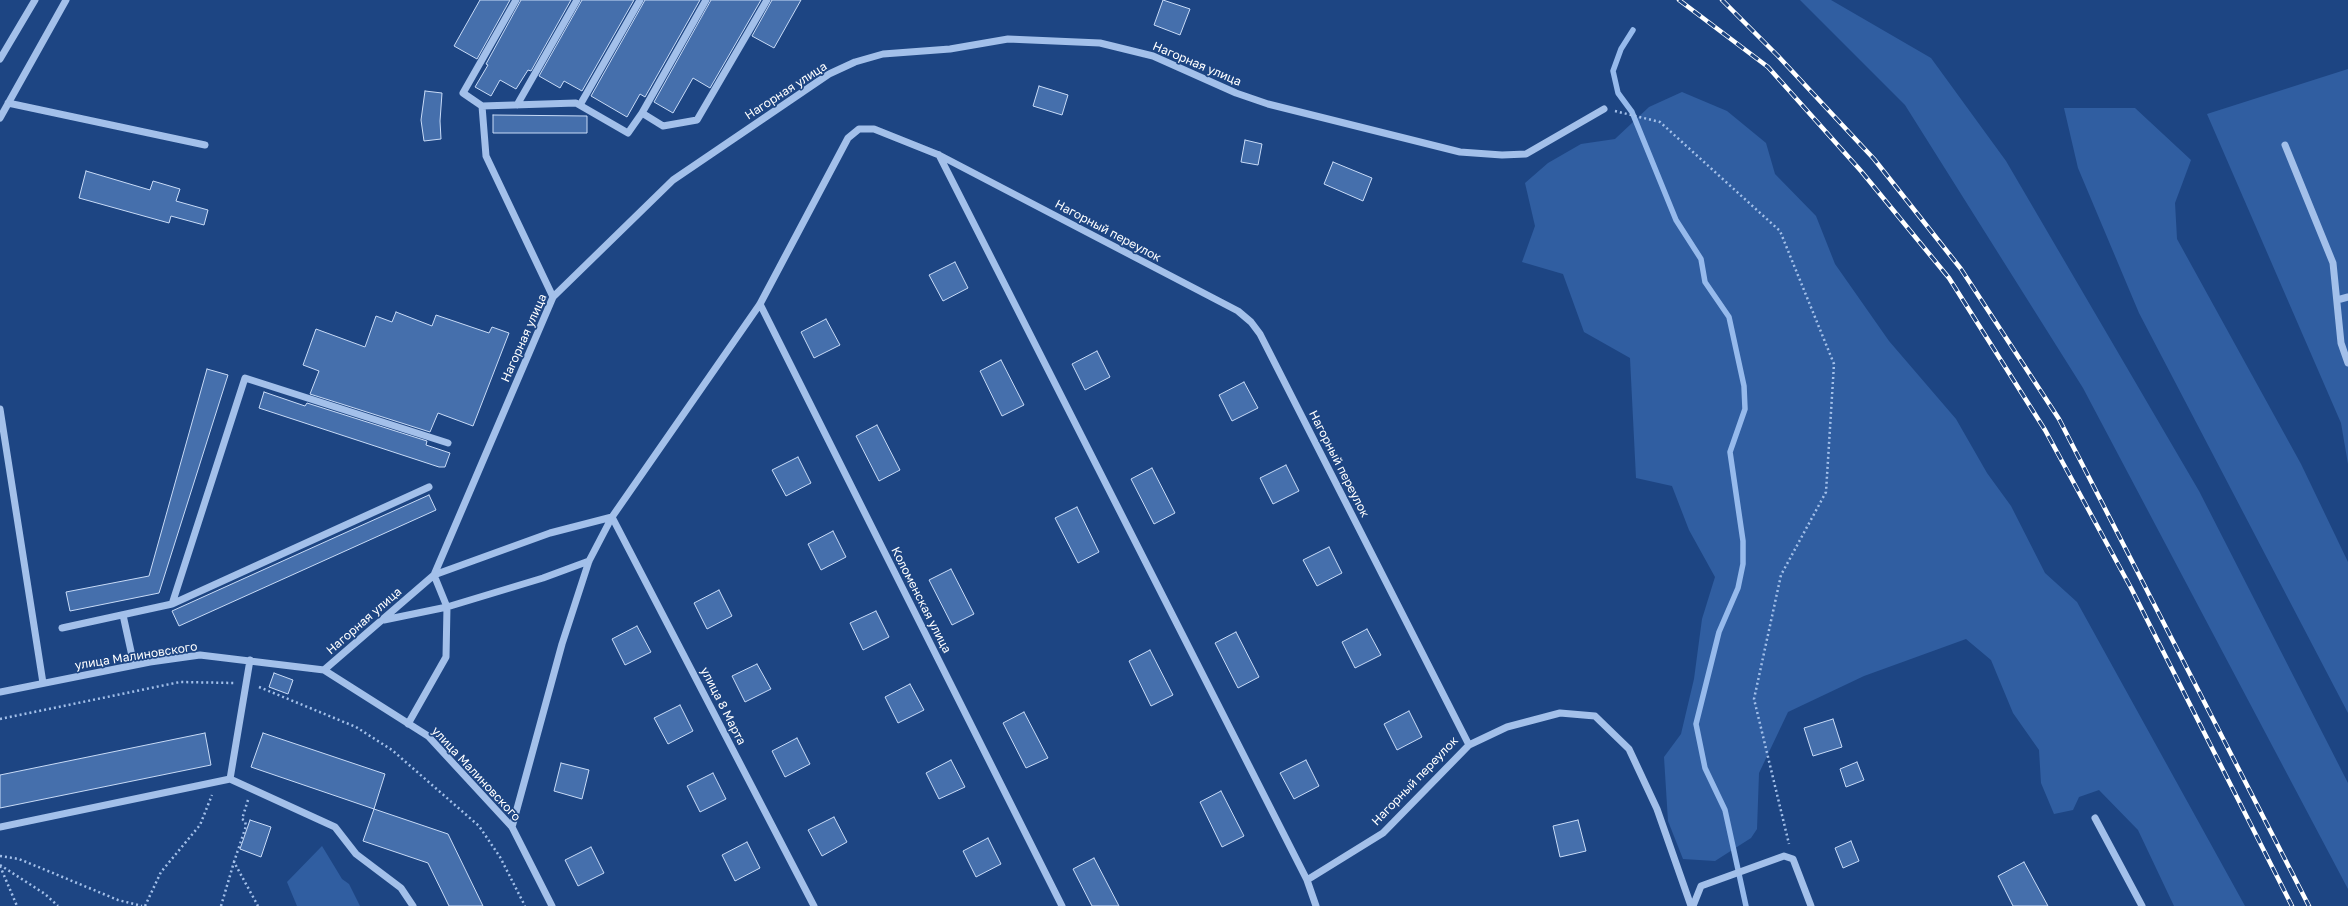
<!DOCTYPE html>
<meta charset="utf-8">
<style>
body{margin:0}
canvas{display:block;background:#1d4583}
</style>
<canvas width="2348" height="906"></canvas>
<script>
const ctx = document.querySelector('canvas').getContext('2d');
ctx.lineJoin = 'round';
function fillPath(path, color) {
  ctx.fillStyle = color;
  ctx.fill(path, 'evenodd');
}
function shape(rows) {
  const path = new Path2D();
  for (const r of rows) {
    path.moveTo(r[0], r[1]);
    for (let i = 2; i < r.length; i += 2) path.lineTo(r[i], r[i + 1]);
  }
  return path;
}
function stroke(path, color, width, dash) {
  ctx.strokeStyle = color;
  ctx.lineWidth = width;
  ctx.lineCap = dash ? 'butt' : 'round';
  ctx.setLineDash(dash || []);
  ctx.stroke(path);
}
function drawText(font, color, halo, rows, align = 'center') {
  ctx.font = font + ' "Golos Text",sans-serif';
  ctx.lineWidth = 3.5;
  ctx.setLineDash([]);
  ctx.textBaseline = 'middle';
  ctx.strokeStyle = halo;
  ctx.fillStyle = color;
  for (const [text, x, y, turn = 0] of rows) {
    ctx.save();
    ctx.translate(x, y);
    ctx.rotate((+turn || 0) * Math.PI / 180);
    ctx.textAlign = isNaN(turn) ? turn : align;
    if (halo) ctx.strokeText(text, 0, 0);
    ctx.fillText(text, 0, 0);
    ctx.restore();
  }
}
fillPath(shape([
 [1800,0,1831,0,1931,58,2006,161,2199,491,2348,783,2348,889,2083,388,1905,105],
 [2348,69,2348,464,2341,423,2207,114],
 [1682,92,1727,111,1766,143,1775,174,1816,216,1835,264,1889,341,1956,419,1987,473,2011,506,2045,573,2077,602,2245,906,2174,906,2138,830,2099,790,2079,797,2073,810,2054,814,2041,783,2039,750,2013,713,1991,660,1966,639,1864,676,1788,712,1759,773,1757,829,1751,838,1715,861,1683,859,1668,821,1664,757,1681,734,1694,679,1702,619,1715,577,1689,530,1672,486,1636,478,1630,358,1584,332,1563,274,1522,262,1535,226,1525,183,1548,163,1581,144,1615,139,1649,107],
 [2064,108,2135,108,2191,160,2175,203,2177,239,2301,464,2348,562,2348,713,2139,313,2078,168],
 [322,846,342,879,349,884,360,906,297,906,287,882]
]), '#305ea1');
stroke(shape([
 [1633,30,1621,49,1613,71,1618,93,1632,112,1676,220,1701,259,1705,282,1729,317,1744,386,1745,409,1730,452,1743,541,1743,564,1738,588,1719,632,1696,724,1705,768,1725,810,1746,906]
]), '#96baec', 5.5);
const building = shape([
 [480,0,510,0,477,59,454,46,480,0],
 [521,0,571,0,531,71,528,70,516,89,500,80,491,96,475,87,488,65,486,64,521,0],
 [582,0,634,0,582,91,564,81,560,88,539,76,582,0],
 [645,0,700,0,645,97,640,94,627,117,591,96,645,0],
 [711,0,761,0,710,88,693,78,673,113,654,102,711,0],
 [772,0,801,0,774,48,752,36,772,0],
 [1163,0,1190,9,1180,35,1154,25,1163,0],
 [1039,86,1068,95,1062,115,1033,106,1039,86],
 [425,91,442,93,440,121,441,139,424,141,421,120,425,91],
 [493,115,587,116,587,133,493,133,493,115],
 [1245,140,1262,144,1258,165,1241,162,1245,140],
 [1333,162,1372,178,1363,201,1324,184,1333,162],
 [86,171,150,190,153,181,180,189,176,201,208,210,204,225,171,216,169,223,79,198,86,171],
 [955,262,968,288,943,301,929,275,955,262],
 [396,312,432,326,436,315,489,333,492,327,509,333,473,426,438,413,430,432,310,394,319,371,303,365,316,329,365,347,376,316,392,322,396,312],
 [826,319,840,345,814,358,801,332,826,319],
 [1097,351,1110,377,1085,390,1072,364,1097,351],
 [1001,360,1024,405,1002,416,980,371,1001,360],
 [207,369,228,375,159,593,70,611,66,592,149,576,207,369],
 [1244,382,1258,408,1232,421,1219,395,1244,382],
 [264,392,305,406,307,403,427,441,426,445,450,453,445,467,439,467,259,408,264,392],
 [877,425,900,470,879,481,856,436,877,425],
 [798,457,811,483,786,496,772,470,798,457],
 [1286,465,1299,491,1273,504,1260,478,1286,465],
 [1152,468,1175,513,1154,524,1131,479,1152,468],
 [429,495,436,510,179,626,172,611,429,495],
 [1077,507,1099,552,1078,563,1055,518,1077,507],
 [833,531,846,557,821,570,808,544,833,531],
 [1329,547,1342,573,1317,586,1303,560,1329,547],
 [951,569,974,614,952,625,929,580,951,569],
 [719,590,732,616,707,629,694,603,719,590],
 [876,611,889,637,863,650,850,623,876,611],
 [637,626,651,652,625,665,612,639,637,626],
 [1367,629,1381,655,1355,668,1342,642,1367,629],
 [1236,632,1259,677,1238,688,1215,643,1236,632],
 [1150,650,1173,695,1151,706,1129,661,1150,650],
 [757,664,771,689,745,702,732,676,757,664],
 [274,673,293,680,288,694,269,687,274,673],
 [910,684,924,710,898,723,885,697,910,684],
 [680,705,693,731,668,744,654,718,680,705],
 [1409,711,1422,737,1397,750,1384,724,1409,711],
 [1024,712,1048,758,1026,768,1003,723,1024,712],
 [1833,719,1842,747,1813,756,1804,728,1833,719],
 [205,733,211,765,0,808,0,775,205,733],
 [263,733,385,774,374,809,251,767,263,733],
 [797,738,810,764,785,777,772,751,797,738],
 [951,760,965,787,939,799,926,773,951,760],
 [1306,760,1319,786,1294,799,1280,773,1306,760],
 [1857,762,1864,780,1846,787,1840,769,1857,762],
 [561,763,589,770,582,799,554,791,561,763],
 [713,773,726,799,700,812,687,786,713,773],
 [1221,791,1244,836,1222,847,1200,802,1221,791],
 [374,809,448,834,483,906,449,906,428,863,363,841,374,809],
 [834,817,847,842,822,856,808,830,834,817],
 [250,820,271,827,261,857,240,849,250,820],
 [1578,820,1586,851,1560,857,1553,826,1578,820],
 [988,838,1001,864,976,877,963,851,988,838],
 [1851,841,1859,861,1843,868,1835,848,1851,841],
 [747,842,760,868,735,881,722,855,747,842],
 [591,847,604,873,578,886,565,860,591,847],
 [1094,858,1119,906,1092,906,1073,869,1094,858],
 [2024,862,2048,906,2013,906,1998,876,2024,862]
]);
fillPath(building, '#456fac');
stroke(building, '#c8dbf7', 1);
stroke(shape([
 [1615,111,1660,122,1780,231,1834,364,1826,492,1781,575,1754,699,1789,844],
 [259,687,356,727,392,750,479,826,500,857,525,906],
 [0,719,180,682,234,683],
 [248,800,242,819,245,821,246,826,234,862,258,906],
 [0,856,19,859,118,900,142,906],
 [0,865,45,894,58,906],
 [0,866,17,906],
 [145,906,161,872,200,825,212,795],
 [221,906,234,862]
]), '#a3c0ea', 2.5, [2, 3]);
stroke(shape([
 [516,0,463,93,482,106,576,103,628,133,642,113,663,126,697,120,767,0],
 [0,59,35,0],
 [8,103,205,145],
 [517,105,577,0],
 [580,105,640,0],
 [482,106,486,156,553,297],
 [642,113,706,0],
 [0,118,66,0],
 [2285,145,2333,263,2341,343,2348,363],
 [939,155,1307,880,1316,906],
 [2337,300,2348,297],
 [760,304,1062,906],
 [0,409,43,683],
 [172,604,429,487],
 [123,615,134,665],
 [384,620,447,607,543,578,589,561],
 [62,628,172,604,245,378,448,443],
 [324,670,434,575,553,297,673,180,829,74,855,62,883,54,950,49,1008,39,1100,43,1153,56,1236,93,1268,104,1460,152,1502,155,1526,154,1604,109],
 [0,692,150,662,200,655,324,670,428,736,512,827,552,906],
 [408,724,446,657,447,607,434,575,550,533,612,517,814,906],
 [1469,745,1507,727,1560,713,1595,716,1629,749,1657,809,1691,906],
 [230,779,250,660],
 [2095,818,2142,906],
 [0,827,230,779,335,827,356,854,401,888,413,906],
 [512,827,562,644,589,561,612,517,760,304,848,138,859,129,874,129,939,155,1238,311,1251,322,1260,334,1469,745,1383,833,1307,880],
 [1693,906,1701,886,1784,856,1793,859,1811,906]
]), '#a3c0ea', 7);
const rail = shape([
 [1679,0,1768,67,1861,171,1949,278,2045,430,2131,588,2292,906],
 [1722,0,1778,56,1874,159,1961,269,2059,419,2309,906]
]);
stroke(rail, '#fff', 4.5);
stroke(rail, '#1d4583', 3, [9]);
drawText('12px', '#fff', '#1d4583', [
 ["Нагорная улица",1197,64,23],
 ["Нагорная улица",786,91,-33],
 ["Нагорный переулок",1108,231,28],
 ["Нагорная улица",524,338,-66],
 ["Нагорный переулок",1339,464,63],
 ["Коломенская улица",921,600,63],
 ["Нагорная улица",364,621,-41],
 ["улица Малиновского",136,656,-9],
 ["улица 8 Марта",723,706,63],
 ["улица Малиновского",476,774,47],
 ["Нагорный переулок",1415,781,-46]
]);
</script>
